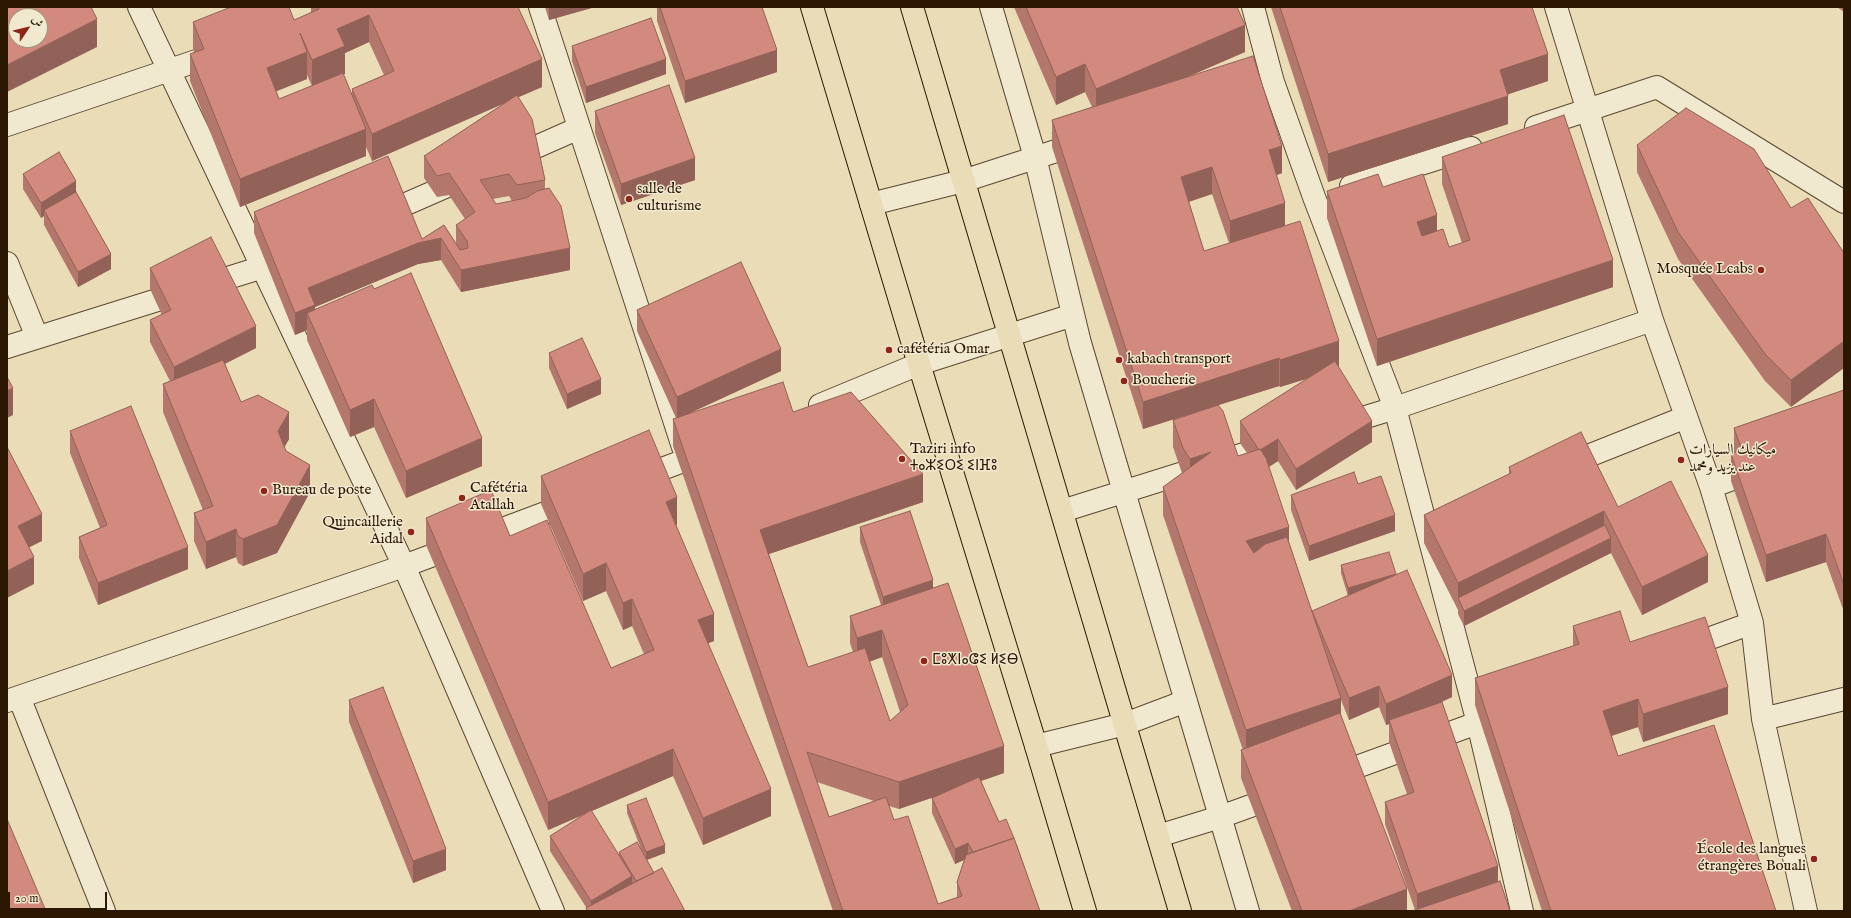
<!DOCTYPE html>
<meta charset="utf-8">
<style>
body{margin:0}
#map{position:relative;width:1851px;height:918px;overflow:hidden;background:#e9dcb6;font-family:"IM FELL English",Amiri,serif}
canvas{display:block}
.frame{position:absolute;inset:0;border:8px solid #2c1703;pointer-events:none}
.north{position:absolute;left:8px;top:8px;width:40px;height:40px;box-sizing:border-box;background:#f1e8d0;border:1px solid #a2947e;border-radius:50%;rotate:55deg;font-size:11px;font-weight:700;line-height:16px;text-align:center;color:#2c1703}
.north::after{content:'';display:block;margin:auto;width:14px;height:18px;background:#8f2418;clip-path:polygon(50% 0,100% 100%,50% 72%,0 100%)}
.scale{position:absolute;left:8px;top:892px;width:99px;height:18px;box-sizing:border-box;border:2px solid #2c1703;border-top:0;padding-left:5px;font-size:12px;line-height:14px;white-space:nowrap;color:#2c1703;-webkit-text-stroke:3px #f1e8d0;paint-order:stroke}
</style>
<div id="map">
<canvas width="1851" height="918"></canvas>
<div class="frame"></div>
<div class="north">ش</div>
<div class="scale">20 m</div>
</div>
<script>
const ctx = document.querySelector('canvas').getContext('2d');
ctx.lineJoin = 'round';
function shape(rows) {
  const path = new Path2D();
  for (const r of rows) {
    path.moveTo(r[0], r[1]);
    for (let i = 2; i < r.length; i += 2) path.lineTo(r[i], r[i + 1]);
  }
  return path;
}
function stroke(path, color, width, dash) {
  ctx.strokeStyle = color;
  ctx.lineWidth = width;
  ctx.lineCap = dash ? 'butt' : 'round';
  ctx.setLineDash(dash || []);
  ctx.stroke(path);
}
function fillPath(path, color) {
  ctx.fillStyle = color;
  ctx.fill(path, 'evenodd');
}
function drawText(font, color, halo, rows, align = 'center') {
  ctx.font = font + ' "IM FELL English",Amiri,"Noto Sans Tifinagh",serif';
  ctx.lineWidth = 3;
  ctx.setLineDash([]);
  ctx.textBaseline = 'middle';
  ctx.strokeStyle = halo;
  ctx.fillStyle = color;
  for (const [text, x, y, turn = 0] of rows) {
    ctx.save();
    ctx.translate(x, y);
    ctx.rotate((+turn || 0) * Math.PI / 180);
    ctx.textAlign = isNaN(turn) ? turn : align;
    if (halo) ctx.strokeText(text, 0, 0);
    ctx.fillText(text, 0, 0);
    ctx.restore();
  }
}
const minor = shape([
 [139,7,404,566,553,911],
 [540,7,683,447],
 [991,7,1035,157,1080,343,1248,911],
 [1253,7,1273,82,1314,197,1395,408,1478,723,1522,911],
 [1556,7,1652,320,1711,487,1752,623,1763,719,1806,911],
 [7,125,217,54],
 [1536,127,1657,87,1844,202],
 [511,158,579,128],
 [1351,186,1471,148],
 [871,204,963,181,1081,143],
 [381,215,461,180],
 [7,263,37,337],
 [7,347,263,267,276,261],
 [820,405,919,364,1073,315],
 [1340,425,1395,408,1652,320],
 [1563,466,1686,417],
 [638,478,707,452],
 [1711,487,1759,469],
 [1062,511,1276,444],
 [1683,648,1752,623],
 [19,697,104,911],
 [7,701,404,566,572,503],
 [1763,719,1844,699],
 [1036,746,1125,724,1186,701],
 [1332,776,1491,718],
 [1158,836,1220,817,1281,795]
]);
const major = shape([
 [812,7,919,364,1036,746,1085,911],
 [912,7,1180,911]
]);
stroke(minor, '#5b4830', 24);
stroke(major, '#2c1703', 24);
stroke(minor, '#f1e8d0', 22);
stroke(major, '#e9dcb6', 22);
fillPath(shape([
 [311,7,518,7,542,87,518,97,545,180,545,189,570,270,461,292,441,260,418,264,315,307,315,309,374,289,482,466,406,498,374,427,350,437,307,340,307,330,295,335,254,233,254,212,422,239,444,225,456,243,456,225,465,219,449,195,437,197,424,178,424,156,506,102,372,161,366,147,366,156,240,207,190,81,190,54,194,52,193,49,193,22,294,20,311,13],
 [369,42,384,75,352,89,352,95,343,74,345,74,345,53],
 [307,75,312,86,279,99,276,91,307,79],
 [509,196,512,201,496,204,493,199],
 [545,7,595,7,549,20],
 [657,7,762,7,777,72,685,103,657,21],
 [1014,7,1237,7,1245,52,1190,76,1282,173,1276,175,1285,225,1339,368,1372,442,1296,490,1278,461,1269,467,1289,542,1312,612,1348,596,1341,573,1341,565,1396,575,1452,697,1442,702,1498,882,1415,910,1385,824,1385,802,1407,794,1389,742,1389,724,1386,725,1379,707,1349,720,1341,700,1341,715,1407,911,1292,911,1241,778,1241,750,1243,750,1163,515,1163,487,1182,473,1173,447,1173,420,1205,409,1143,429,1052,147,1052,120,1092,107,1085,92,1056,105],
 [1212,194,1229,243,1204,251,1189,202],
 [1308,378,1240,421,1240,443,1247,453,1238,456,1218,405,1279,386,1280,387],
 [1271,7,1532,7,1548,81,1508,94,1508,124,1328,182],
 [1837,7,1844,7,1844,12],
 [572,46,666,74,586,103,572,61],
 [595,111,695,180,621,205,595,133],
 [1637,145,1791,208,1791,407,1765,381,1678,259,1637,172],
 [1442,157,1613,287,1377,366,1327,218,1327,191,1383,187,1437,231,1449,247,1462,243,1442,184],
 [23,174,76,193,111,269,78,287,44,225,44,216,41,218,23,189],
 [150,268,256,348,225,364,241,402,289,439,284,447,286,451,310,492,277,553,243,566,238,563,236,557,206,569,194,541,194,513,203,510,163,412,163,384,170,381,150,342,150,320,162,315,150,289],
 [637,310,781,371,688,414,793,412,923,502,769,554,808,667,853,652,850,643,850,616,881,605,860,542,860,527,933,588,1004,773,981,781,999,822,1017,845,1040,911,833,911,673,446,673,419,676,418,637,331],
 [882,657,900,712,890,721,869,662],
 [817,782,874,801,829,817],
 [934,797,932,798,932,813,955,864,964,860,957,882,957,897,938,904,894,820,889,806,899,809],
 [549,353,601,394,567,409,549,368],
 [1844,390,1844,612,1826,562,1766,582,1731,481,1731,454,1734,453,1734,428],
 [70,431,188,569,98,605,79,558,79,537,100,528,70,453],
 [1509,467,1618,507,1708,582,1642,615,1611,553,1464,626,1458,614,1458,610,1424,543,1424,515,1509,474],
 [541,476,677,525,675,525,714,641,708,643,771,816,703,845,673,776,591,811,619,856,619,852,643,854,627,813,627,805,665,853,647,860,654,873,685,911,586,911,586,907,550,851,550,836,585,814,548,830,426,545,426,518,510,536,611,668,644,654,632,626,623,630,606,591,583,601,541,504],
 [1358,484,1395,531,1309,561,1291,510,1291,495],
 [1573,626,1630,642,1728,714,1643,742,1638,727,1612,736,1618,756,1776,911,1542,911,1475,705,1475,678,1573,646],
 [349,700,446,870,413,883,349,722]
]), '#b4776c');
fillPath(shape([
 [549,7,595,7,549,20],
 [369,15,369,42,345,53,345,74,312,88,312,60,337,29],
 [97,19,97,47,7,92,7,65],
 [1245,25,1245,52,1096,116,1096,89],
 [777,50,777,72,685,103,685,81],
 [307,52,307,79,267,95,267,68],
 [1548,54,1548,81,1500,97,1500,70],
 [542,59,542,87,372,161,372,134],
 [666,59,666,74,586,103,586,87],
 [1085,64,1085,92,1056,105,1056,77],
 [1508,96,1508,124,1328,182,1328,154],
 [366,129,366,156,240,207,240,179],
 [1282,146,1282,173,1269,178,1269,150],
 [695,158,695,180,621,205,621,184],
 [1212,167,1212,194,1181,204,1181,177],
 [76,181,76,196,44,210,44,216,41,218,41,203],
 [1285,203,1285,230,1230,248,1230,221],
 [1437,215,1437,242,1417,249,1417,222],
 [441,238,441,260,418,264,315,307,315,326,307,313,307,330,295,335,295,313,308,288,418,243],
 [570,248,570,270,461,292,461,270],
 [111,254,111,269,78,287,78,272],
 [1613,260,1613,287,1377,366,1377,339],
 [256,326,256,348,174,389,174,367],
 [1339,341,1339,369,1280,387,1280,360],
 [1844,341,1844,368,1791,407,1791,380],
 [781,349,781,371,677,419,677,397],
 [1279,358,1279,386,1143,429,1143,402],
 [601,379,601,394,567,409,567,394],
 [13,388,13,415,7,418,7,391],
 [374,399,374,427,350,437,350,410],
 [289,412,289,439,278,459,278,431],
 [1372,421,1372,442,1296,490,1296,469],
 [482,438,482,466,406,498,406,471],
 [1278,439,1278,461,1259,473,1259,451],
 [1211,452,1190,486,1190,459],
 [310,465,310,492,277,553,243,566,243,539],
 [923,474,923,502,760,557,760,530],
 [677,497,677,525,666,530,666,502],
 [1604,511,1604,538,1458,598,1458,610,1458,583],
 [42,514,42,541,18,553,18,526],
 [1395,515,1395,531,1309,561,1309,546],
 [1289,527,1289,554,1246,569,1246,541],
 [236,529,236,557,206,569,206,542],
 [1826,534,1826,562,1766,582,1766,555],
 [1611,538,1611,553,1464,626,1464,611],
 [188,547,188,569,98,605,98,583],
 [1708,555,1708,582,1642,615,1642,587],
 [34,557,34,584,7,598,7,571],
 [606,563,606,591,583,601,583,574],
 [1396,574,1396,582,1348,596,1348,588],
 [933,580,933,596,883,612,883,597],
 [632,599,632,626,623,630,623,603],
 [714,614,714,641,698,647,698,620],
 [882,630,882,657,857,666,857,638],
 [1452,675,1452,697,1390,724,1389,720,1389,724,1386,725,1386,704],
 [1379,686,1379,707,1349,720,1349,698],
 [1728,687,1728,714,1643,742,1643,714],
 [1341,698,1341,725,1246,757,1246,730],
 [1638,699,1638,727,1603,738,1603,711],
 [1004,746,1004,773,899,809,899,782],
 [673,749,673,776,548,830,548,802],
 [771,789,771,816,703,845,703,818],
 [968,843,968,858,955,864,955,849],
 [665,845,665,853,646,860,646,852],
 [446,849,446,870,413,883,413,861],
 [1498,866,1498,887,1417,911,1417,894],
 [632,876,632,891,591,911,591,901],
 [1407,889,1407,911,1349,911]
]), '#926158');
const building = shape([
 [7,7,91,7,97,19,7,65,7,7],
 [16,16,40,16,40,40,16,40,16,16],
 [231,7,289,7,294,20,319,9,318,7,518,7,542,59,372,134,352,89,394,71,369,15,337,29,345,46,312,60,300,33,307,52,267,68,279,99,343,73,366,129,240,179,190,54,204,49,193,22,231,7],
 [660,7,762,7,777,50,685,81,660,7],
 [1026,7,1237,7,1245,25,1096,89,1085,64,1056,77,1026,7],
 [1280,7,1532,7,1548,54,1500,70,1508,96,1328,154,1280,7],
 [651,18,666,59,586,87,572,46,651,18],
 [1253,56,1282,146,1269,150,1285,203,1230,221,1212,167,1181,177,1204,251,1300,221,1339,341,1280,360,1279,358,1143,402,1052,120,1253,56],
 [669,85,695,158,621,184,595,111,669,85],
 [517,95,532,119,545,180,517,185,509,174,480,180,496,204,526,198,537,191,549,188,561,206,570,248,461,270,441,238,418,243,308,288,315,305,295,313,254,212,388,156,422,239,444,225,460,250,468,248,467,241,456,225,475,212,449,173,437,176,424,156,517,95],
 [1686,108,1754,149,1791,208,1808,198,1844,253,1844,341,1791,380,1765,354,1678,232,1637,145,1686,108],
 [1564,115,1613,260,1377,339,1327,191,1378,174,1383,187,1423,174,1437,215,1417,222,1422,236,1443,229,1449,247,1470,240,1442,157,1564,115],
 [59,152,76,181,41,203,23,174,59,152],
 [76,192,111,254,78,272,44,210,76,192],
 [211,237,256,326,174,367,150,320,171,310,150,268,211,237],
 [741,262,781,349,677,397,637,310,741,262],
 [411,273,482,438,406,471,374,399,350,410,307,313,372,285,374,289,411,273],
 [582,338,601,379,567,394,549,353,582,338],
 [223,360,241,402,258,395,289,412,278,431,286,451,310,465,277,525,243,539,238,536,236,529,206,542,194,513,213,506,163,384,223,360],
 [1335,361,1372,421,1296,469,1278,439,1260,450,1260,449,1259,450,1240,421,1335,361],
 [7,377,13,388,7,391,7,377],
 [783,382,793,412,851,392,923,474,760,530,808,667,865,648,890,721,908,705,882,630,857,638,850,616,948,583,1004,746,899,782,807,752,829,817,886,797,894,820,908,816,938,904,962,896,957,882,966,855,1014,838,1040,911,843,911,673,419,783,382],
 [1844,390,1844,585,1826,534,1766,555,1731,454,1742,450,1734,428,1844,390],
 [1218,405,1223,411,1238,456,1260,449,1266,458,1289,527,1246,541,1254,553,1265,544,1287,537,1341,698,1246,730,1163,487,1211,452,1190,459,1183,448,1173,420,1218,405],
 [131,406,188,547,98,583,79,537,107,525,70,431,131,406],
 [649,430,677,497,666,502,714,614,698,620,771,789,703,818,673,749,548,802,426,518,491,490,510,536,547,520,611,668,654,650,632,599,623,603,606,563,583,574,541,476,649,430],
 [1581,432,1618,507,1671,481,1708,555,1642,587,1604,511,1458,583,1424,515,1511,473,1509,467,1581,432],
 [7,447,42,514,18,526,34,557,7,571,7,447],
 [1354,472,1358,484,1381,476,1395,515,1309,546,1291,495,1354,472],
 [910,511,933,580,883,597,860,527,910,511],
 [1605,525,1611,538,1464,611,1458,598,1605,525],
 [1389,552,1396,574,1348,588,1341,565,1389,552],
 [1407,570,1452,675,1386,704,1379,686,1349,698,1312,611,1407,570],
 [1620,611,1630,642,1705,617,1728,687,1643,714,1638,699,1603,711,1618,756,1714,725,1776,911,1551,911,1475,678,1579,644,1573,626,1620,611],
 [383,687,446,849,413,861,349,700,383,687],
 [1442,702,1498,866,1417,894,1385,802,1414,792,1389,720,1442,702],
 [1340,713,1407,889,1349,911,1302,911,1241,750,1340,713],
 [979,777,999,822,1006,819,1014,838,973,852,968,843,955,849,932,798,979,777],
 [646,798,665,845,646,852,627,805,646,798],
 [591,810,632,876,591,901,550,836,591,810],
 [7,819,46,911,7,911,7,819],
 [637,842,654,873,636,881,619,852,637,842],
 [662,868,685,911,587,911,586,908,662,868],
 [1500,881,1510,911,1412,911,1500,881]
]);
fillPath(building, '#d18a7d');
stroke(building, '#926158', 1);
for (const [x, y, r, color] of [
 [629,199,4,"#8f2418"],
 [1761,270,4,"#8f2418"],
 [889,350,4,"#8f2418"],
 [1119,360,4,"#8f2418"],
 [1124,381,4,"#8f2418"],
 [902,459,4,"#8f2418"],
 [1681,460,4,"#8f2418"],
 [264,491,4,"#8f2418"],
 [462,498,4,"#8f2418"],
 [411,532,4,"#8f2418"],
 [924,661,4,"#8f2418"],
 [1814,859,4,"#8f2418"]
]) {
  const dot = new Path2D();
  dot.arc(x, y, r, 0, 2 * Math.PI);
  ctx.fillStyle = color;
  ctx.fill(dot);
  stroke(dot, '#f1e8d0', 1.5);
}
drawText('15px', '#2c1703', '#f1e8d0', [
 ["salle de",637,190],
 ["culturisme",637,207],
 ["Mosquée Lcabs",1753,270,"right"],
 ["cafétéria Omar",897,350],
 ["kabach transport",1127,360],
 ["Boucherie",1132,381],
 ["Taziri info",910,450],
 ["ⵜⴰⵣⵉⵔⵉ ⵉⵏⴼⵓ",910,467],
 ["ميكانيك السيارات",1689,451],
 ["عند يزيد ومحمد",1689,468],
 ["Cafétéria",470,489],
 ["Atallah",470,506],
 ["Bureau de poste",272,491],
 ["Quincaillerie",403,523,"right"],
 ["Aidal",403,540,"right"],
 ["ⵎⵓⵅⵏⴰⵛⵉ ⵍⵉⴱ",932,661],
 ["École des langues",1806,850,"right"],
 ["étrangères Bouali",1806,867,"right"]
], 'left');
</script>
